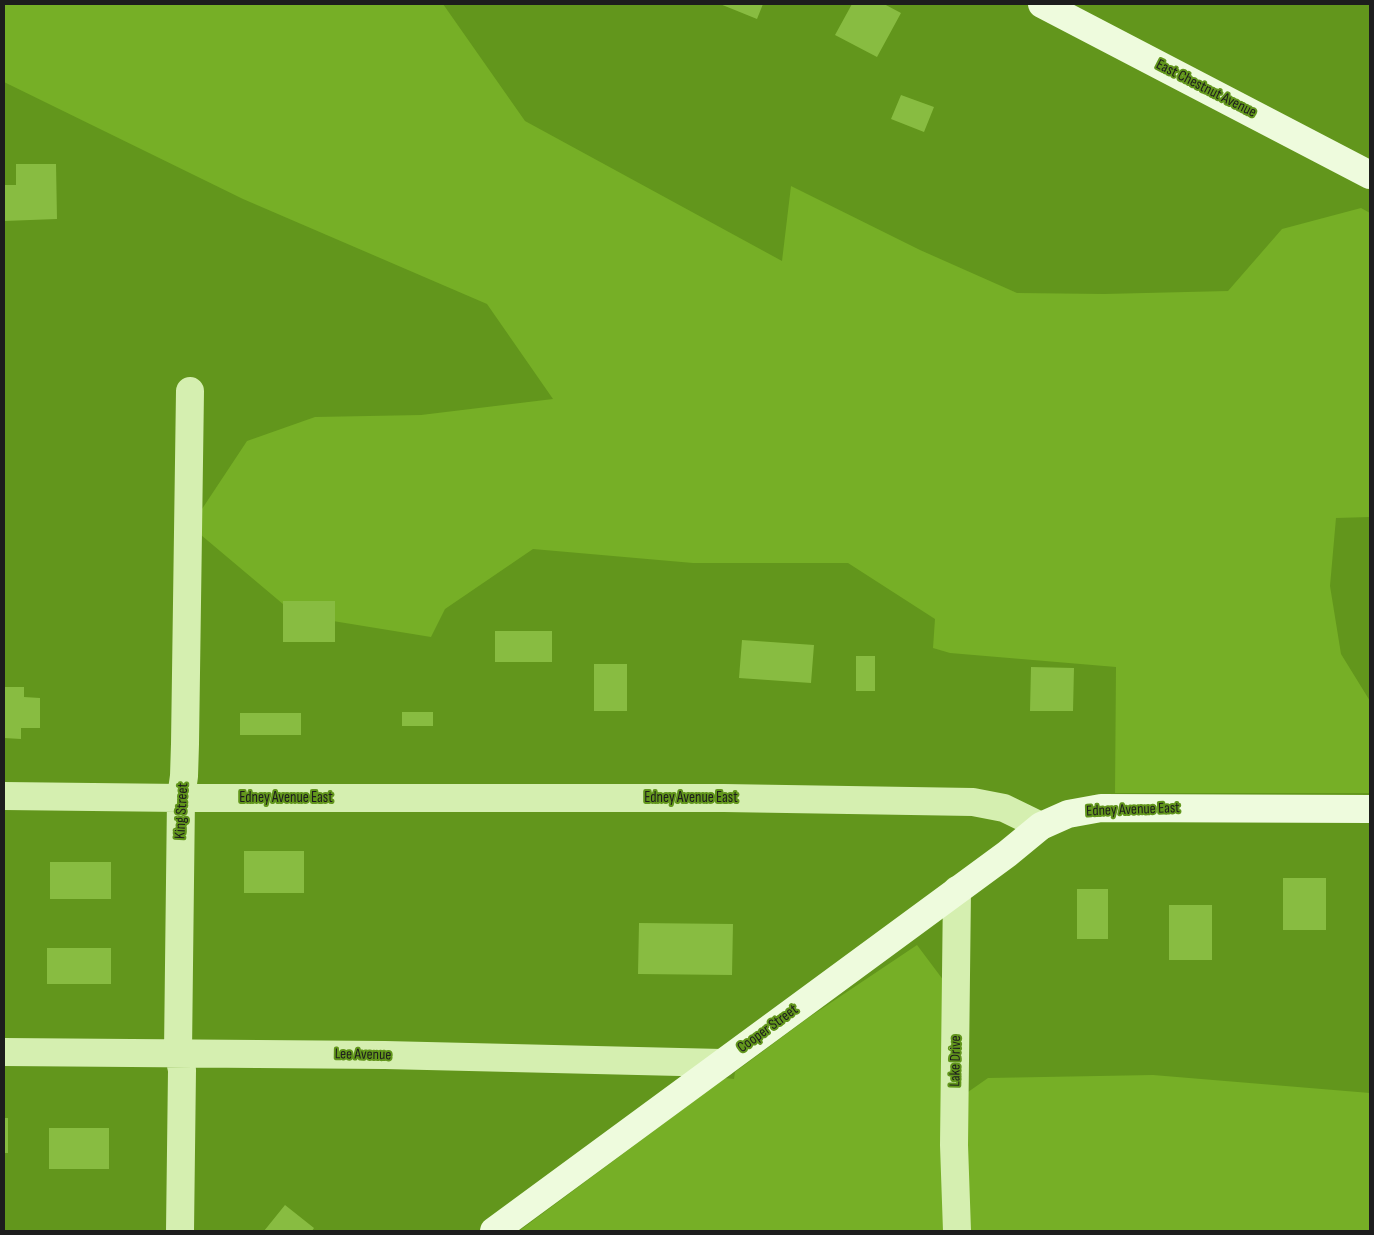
<!DOCTYPE html>
<style>
body{margin:0}
#map{position:relative;width:1374px;height:1235px;overflow:hidden;background:#62961c;font-family:"Sofia Sans Condensed",sans-serif}
canvas{display:block}
.frame{position:absolute;inset:0;border:5px solid #1d1d1d;pointer-events:none}
</style>
<div id="map">
<canvas width="1374" height="1235"></canvas>
<div class="frame"></div>
</div>
<script>
const ctx = document.querySelector('canvas').getContext('2d');
ctx.lineJoin = 'round';
function fillPath(path, color) {
  ctx.fillStyle = color;
  ctx.fill(path, 'evenodd');
}
function shape(rows) {
  const path = new Path2D();
  for (const r of rows) {
    path.moveTo(r[0], r[1]);
    for (let i = 2; i < r.length; i += 2) path.lineTo(r[i], r[i + 1]);
  }
  return path;
}
function stroke(path, color, width, dash) {
  ctx.strokeStyle = color;
  ctx.lineWidth = width;
  ctx.lineCap = dash ? 'butt' : 'round';
  ctx.setLineDash(dash || []);
  ctx.stroke(path);
}
function drawText(font, color, halo, rows, align = 'center') {
  ctx.font = font + ' "Sofia Sans Condensed",sans-serif';
  ctx.lineWidth = 4;
  ctx.setLineDash([]);
  ctx.textBaseline = 'middle';
  ctx.strokeStyle = halo;
  ctx.fillStyle = color;
  for (const [text, x, y, turn = 0] of rows) {
    ctx.save();
    ctx.translate(x, y);
    ctx.rotate((+turn || 0) * Math.PI / 180);
    ctx.textAlign = isNaN(turn) ? turn : align;
    if (halo) ctx.strokeText(text, 0, 0);
    ctx.fillText(text, 0, 0);
    ctx.restore();
  }
}
fillPath(shape([
 [4,4,443,4,525,121,782,261,791,186,920,250,1017,293,1104,294,1228,291,1282,229,1361,208,1370,213,1370,517,1336,518,1330,586,1341,654,1370,701,1370,793,1115,793,1116,667,950,653,933,648,935,619,848,563,693,563,533,549,445,609,431,637,296,615,201,535,202,509,247,441,315,417,421,415,553,399,487,304,243,199,4,82],
 [917,945,944,981,944,1231,519,1231,725,1078,734,1079,735,1072,808,1018],
 [1153,1075,1370,1093,1370,1231,970,1231,967,1145,968,1092,988,1078]
]), '#76af26');
fillPath(shape([
 [720,4,763,4,757,19],
 [852,4,884,4,901,13,877,57,835,35],
 [901,95,934,107,924,132,891,119],
 [16,164,56,164,57,219,4,221,4,185,16,185],
 [283,601,335,601,335,642,283,642],
 [495,631,552,631,552,662,495,662],
 [742,640,814,645,811,683,739,678],
 [856,656,875,656,875,691,856,691],
 [594,664,627,664,627,711,594,711],
 [1031,667,1074,668,1073,711,1030,711],
 [4,687,24,687,24,697,40,698,40,728,21,728,21,739,4,738],
 [402,712,433,712,433,726,402,726],
 [240,713,301,713,301,735,240,735],
 [244,851,304,851,304,893,244,893],
 [50,862,111,862,111,899,50,899],
 [1283,878,1326,878,1326,930,1283,930],
 [1077,889,1108,889,1108,939,1077,939],
 [1169,905,1212,905,1212,960,1169,960],
 [639,923,733,924,732,975,638,974],
 [47,948,111,948,111,984,47,984],
 [4,1118,8,1118,8,1153,4,1153],
 [49,1128,109,1128,109,1169,49,1169],
 [285,1205,314,1228,312,1231,264,1231]
]), '#88bc41');
stroke(shape([
 [4,796,181,798,724,798,973,802,1004,808,1041,826],
 [4,1052,385,1055,722,1063],
 [180,1231,182,1070,178,1052,179,965,181,798,184,776,185,744,190,391],
 [957,1231,954,1145,957,890]
]), '#d5efb0', 28);
stroke(shape([
 [1042,4,1370,175],
 [494,1231,1007,854,1041,826,1068,814,1101,808,1370,809]
]), '#eefbdd', 28);
drawText('15px', '#1d1d1d', '#62961c', [
 ["East Chestnut Avenue",1206,89,27],
 ["Edney Avenue East",286,798],
 ["Edney Avenue East",691,798],
 ["Edney Avenue East",1133,810,-2],
 ["King Street",182,811,-87],
 ["Cooper Street",768,1029,-36],
 ["Lee Avenue",363,1055,1],
 ["Lake Drive",956,1061,-89]
]);
</script>
